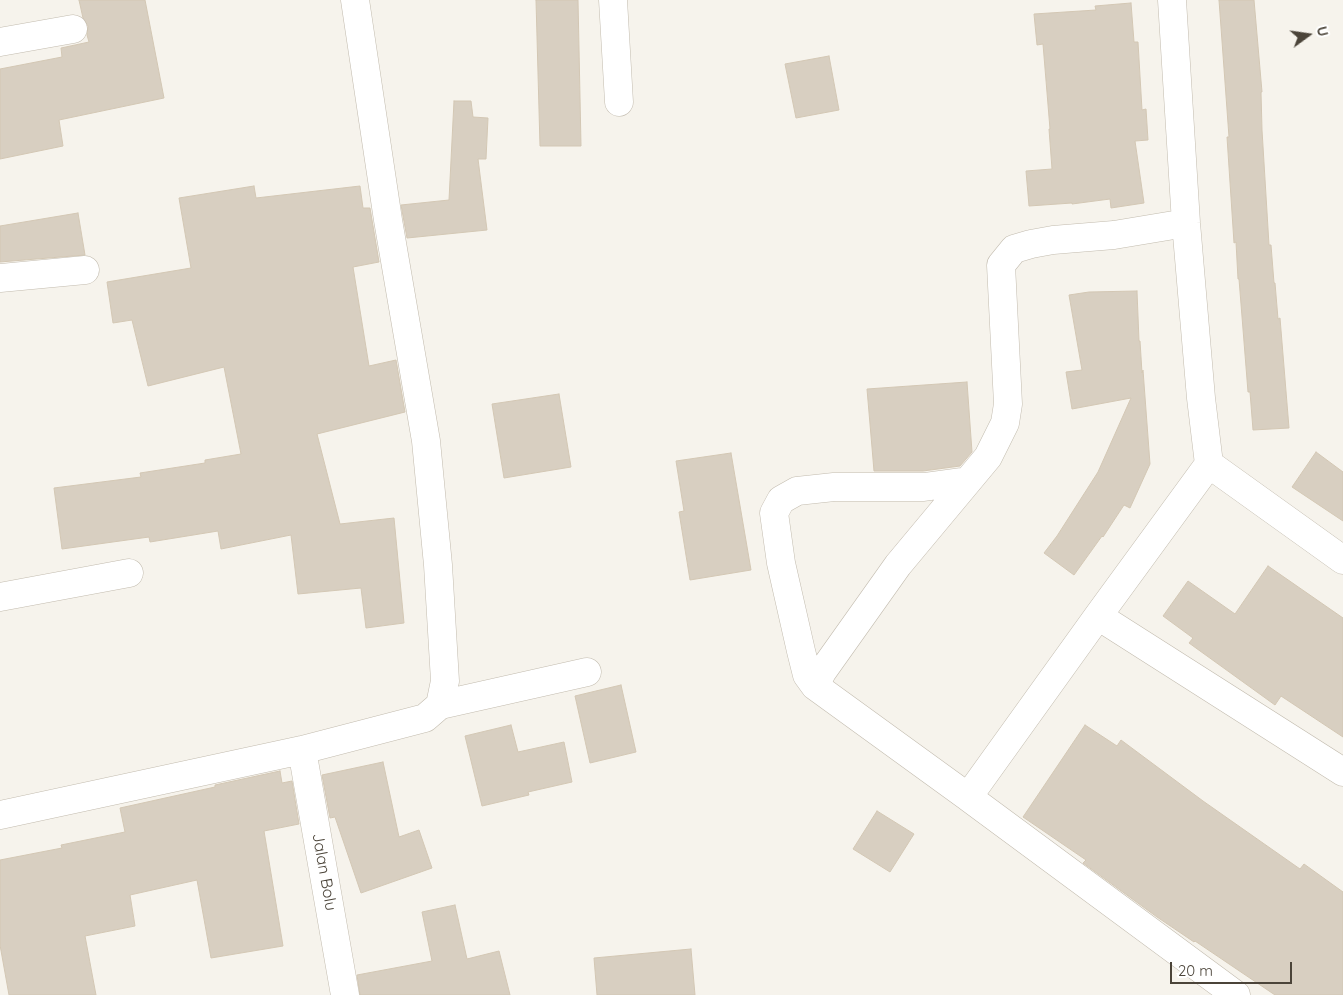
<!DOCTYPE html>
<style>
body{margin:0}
#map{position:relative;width:1343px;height:995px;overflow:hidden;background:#f6f3ec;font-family:Quicksand,sans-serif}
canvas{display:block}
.north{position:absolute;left:1283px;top:10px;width:50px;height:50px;-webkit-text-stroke:4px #fff;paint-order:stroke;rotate:76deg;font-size:14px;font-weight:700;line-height:20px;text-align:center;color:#4b4439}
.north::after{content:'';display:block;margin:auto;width:18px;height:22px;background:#4b4439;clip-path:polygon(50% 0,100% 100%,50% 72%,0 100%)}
.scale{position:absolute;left:1170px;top:962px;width:122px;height:22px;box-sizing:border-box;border:2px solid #4b4439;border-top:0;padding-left:6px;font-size:15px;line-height:18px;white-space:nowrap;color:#4b4439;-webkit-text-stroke:4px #fff;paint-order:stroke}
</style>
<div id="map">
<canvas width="1343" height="995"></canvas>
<div class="north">U</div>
<div class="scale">20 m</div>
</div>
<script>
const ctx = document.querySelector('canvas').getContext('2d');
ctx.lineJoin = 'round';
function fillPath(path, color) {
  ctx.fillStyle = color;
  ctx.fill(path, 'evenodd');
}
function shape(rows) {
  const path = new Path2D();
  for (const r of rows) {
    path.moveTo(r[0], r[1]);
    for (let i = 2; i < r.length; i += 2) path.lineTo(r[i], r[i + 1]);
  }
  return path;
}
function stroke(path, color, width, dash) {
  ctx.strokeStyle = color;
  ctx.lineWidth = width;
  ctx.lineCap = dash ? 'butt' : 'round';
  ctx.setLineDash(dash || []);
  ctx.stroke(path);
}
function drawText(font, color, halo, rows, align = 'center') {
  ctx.font = font + ' Quicksand,sans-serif';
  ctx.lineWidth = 5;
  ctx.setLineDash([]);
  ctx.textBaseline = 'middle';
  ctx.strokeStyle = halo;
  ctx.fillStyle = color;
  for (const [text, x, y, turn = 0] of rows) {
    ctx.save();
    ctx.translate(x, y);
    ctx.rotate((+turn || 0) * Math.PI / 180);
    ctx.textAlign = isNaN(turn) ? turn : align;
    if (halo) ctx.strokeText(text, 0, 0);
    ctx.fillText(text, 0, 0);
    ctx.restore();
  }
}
const building = shape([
 [79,0,145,0,164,98,59,120,63,146,0,159,0,69,62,57,61,48,89,42,87,35,88,26,83,18,79,0],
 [536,0,578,0,581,146,540,146,536,0],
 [1219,0,1254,0,1262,92,1261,92,1262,130,1269,245,1271,245,1274,283,1275,283,1278,319,1280,318,1289,428,1253,430,1250,392,1248,392,1239,279,1238,279,1236,242,1234,243,1227,137,1229,137,1219,0],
 [1131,3,1134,42,1138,42,1142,110,1146,109,1148,140,1135,141,1144,203,1111,208,1110,199,1072,204,1072,203,1029,206,1026,171,1052,169,1049,129,1050,129,1043,44,1037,45,1034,14,1096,10,1095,6,1131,3],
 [829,56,839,110,796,118,785,64,829,56],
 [454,101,471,101,473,117,488,118,486,159,478,159,487,230,407,238,401,205,449,200,454,101],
 [254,186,256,198,360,186,363,208,370,208,379,262,353,267,369,366,396,360,405,412,317,434,340,524,394,518,404,623,366,628,361,588,298,594,291,535,221,549,218,531,150,542,149,537,62,549,54,488,141,477,140,473,205,463,205,460,241,454,224,367,148,386,132,320,113,323,107,282,191,268,179,198,254,186],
 [78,213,85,255,0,262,0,226,78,213],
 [1137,291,1139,341,1140,341,1142,373,1143,370,1150,464,1130,508,1124,505,1103,537,1102,536,1074,575,1044,553,1057,536,1098,472,1131,398,1072,409,1066,372,1082,370,1069,295,1089,292,1137,291],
 [967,382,972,452,960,466,923,471,874,471,867,389,967,382],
 [559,394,571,467,504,478,492,404,559,394],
 [1316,452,1343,472,1343,521,1292,487,1316,452],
 [731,453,751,570,690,580,679,512,684,511,676,461,731,453],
 [1268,566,1343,618,1343,737,1281,696,1275,705,1189,643,1193,638,1163,616,1188,581,1235,614,1268,566],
 [621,685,636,752,590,763,575,696,621,685],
 [511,725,518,752,564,742,572,782,528,792,529,795,482,806,465,736,511,725],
 [1085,725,1117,746,1121,740,1203,801,1300,869,1304,864,1343,892,1343,995,1275,995,1195,941,1194,942,1157,917,1083,863,1086,860,1023,817,1085,725],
 [383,762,399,837,419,830,432,868,361,893,335,817,330,818,322,775,383,762],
 [280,771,282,783,292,781,299,824,264,831,283,946,211,958,197,880,130,895,135,926,85,936,96,995,9,995,0,945,0,860,62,848,61,845,125,832,120,808,215,787,215,785,280,771],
 [877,811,914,834,890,872,853,849,877,811],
 [455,905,467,959,499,951,510,995,360,995,357,975,432,961,422,912,455,905],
 [691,949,695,995,597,995,594,958,691,949]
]);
fillPath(building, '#d8cfc1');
stroke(building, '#d3c7b4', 1);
const street = shape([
 [355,0,388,220,426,441,438,565,445,681,440,705],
 [613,0,619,102],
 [1172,0,1186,223,1201,398,1209,464,1098,616,968,797,1236,995],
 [0,42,73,29],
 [0,278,85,270],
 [1209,464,1343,560],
 [0,597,129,573],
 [1098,616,1343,772],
 [815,686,822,672,898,565,968,481],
 [302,750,345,995],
 [968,797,815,686,807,675,801,651,781,563,774,513,781,500,797,491,834,487,924,487,968,481,988,457,1005,423,1008,404,1001,265,1014,249,1031,244,1053,240,1114,235,1186,223],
 [0,815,302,750,425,718,440,705,587,672]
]);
stroke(street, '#c2bbae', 29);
stroke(street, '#fff', 28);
drawText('16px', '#4b4439', '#fff', [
 ["Jalan Bolu",324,872,80]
]);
</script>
